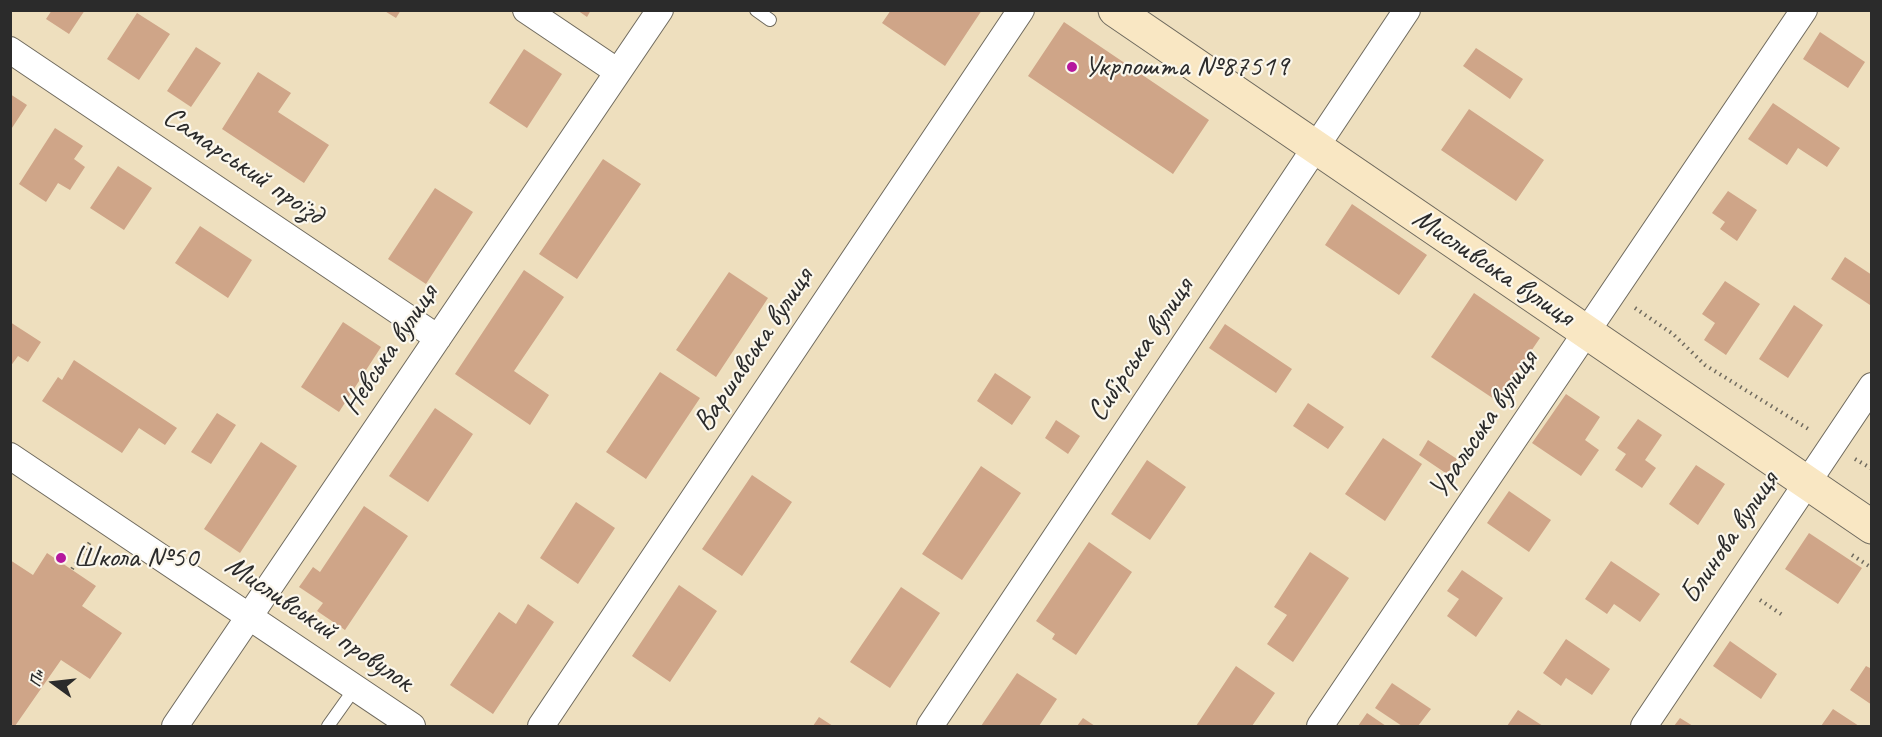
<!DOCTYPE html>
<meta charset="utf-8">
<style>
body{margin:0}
#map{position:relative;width:1882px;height:737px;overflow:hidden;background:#eedfbe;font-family:Caveat,sans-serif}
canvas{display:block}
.frame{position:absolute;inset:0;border:12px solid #2b2b2b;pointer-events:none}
.north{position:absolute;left:24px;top:653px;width:60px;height:60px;-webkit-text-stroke:4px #fbf7ec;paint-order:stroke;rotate:285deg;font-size:16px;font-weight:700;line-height:24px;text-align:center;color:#2b2b2b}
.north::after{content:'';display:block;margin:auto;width:21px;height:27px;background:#2b2b2b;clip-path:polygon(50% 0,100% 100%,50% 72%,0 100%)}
</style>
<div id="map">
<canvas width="1882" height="737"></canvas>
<div class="frame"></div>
<div class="north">Пн</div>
</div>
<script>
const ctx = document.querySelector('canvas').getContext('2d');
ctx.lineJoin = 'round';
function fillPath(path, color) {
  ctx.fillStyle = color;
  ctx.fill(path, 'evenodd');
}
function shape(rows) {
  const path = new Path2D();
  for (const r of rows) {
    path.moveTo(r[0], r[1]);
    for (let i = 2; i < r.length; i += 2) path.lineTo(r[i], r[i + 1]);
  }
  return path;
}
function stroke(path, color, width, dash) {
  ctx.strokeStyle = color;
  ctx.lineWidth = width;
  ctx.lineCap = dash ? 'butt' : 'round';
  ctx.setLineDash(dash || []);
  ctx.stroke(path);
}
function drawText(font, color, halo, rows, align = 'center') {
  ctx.font = font + ' Caveat,sans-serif';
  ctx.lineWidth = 4.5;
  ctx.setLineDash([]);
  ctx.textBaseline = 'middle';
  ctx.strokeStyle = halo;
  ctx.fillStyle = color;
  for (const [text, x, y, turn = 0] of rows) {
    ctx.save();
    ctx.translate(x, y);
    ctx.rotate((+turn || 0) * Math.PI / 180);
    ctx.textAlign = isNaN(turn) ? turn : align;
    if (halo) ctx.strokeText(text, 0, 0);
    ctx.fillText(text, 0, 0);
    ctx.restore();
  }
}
fillPath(shape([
 [52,10,85,10,69,34,46,19],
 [383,10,401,10,396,18],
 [577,10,591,10,587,17],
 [891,10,982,10,945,66,882,23],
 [137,13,170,34,139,80,107,59],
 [1064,22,1209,120,1173,174,1028,76],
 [1820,32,1865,62,1848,88,1803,59],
 [196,47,221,63,191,107,167,91],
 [1476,48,1523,79,1510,99,1463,66],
 [524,49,562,74,527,128,489,103],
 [258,72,291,93,278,112,329,145,304,183,222,129],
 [10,94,27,105,10,131],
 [1773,103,1840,148,1827,167,1798,148,1787,165,1748,139],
 [1469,109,1544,160,1516,201,1441,150],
 [55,128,83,146,74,159,85,167,70,190,58,183,46,202,19,184],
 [603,159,641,184,577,279,539,254],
 [118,166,152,188,124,230,90,208],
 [435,188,473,212,426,284,388,259],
 [1728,191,1757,210,1737,241,1720,229,1725,222,1712,213],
 [1352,204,1427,255,1399,295,1325,245],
 [200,226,252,260,228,298,175,263],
 [1845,257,1872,275,1872,302,1870,305,1831,279],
 [524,270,564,297,514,371,549,395,530,425,455,374],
 [729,272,768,298,716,377,676,350],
 [1725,281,1760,304,1726,355,1704,340,1715,323,1702,314],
 [1474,293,1540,338,1497,401,1431,357],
 [1794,305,1823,325,1788,378,1759,359],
 [10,322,41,342,28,362,18,356,10,367],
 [343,322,381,347,339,412,301,387],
 [1225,324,1292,369,1276,393,1209,348],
 [74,360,177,428,165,445,139,428,122,453,42,401,58,377,62,380],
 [660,372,700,398,646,479,606,452],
 [995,373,1031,397,1012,425,977,401],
 [1566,394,1600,417,1585,440,1599,450,1581,476,1532,443],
 [1308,403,1344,427,1328,449,1293,426],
 [435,408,473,434,428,502,389,476],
 [217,413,236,425,211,464,191,452],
 [1638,419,1662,435,1645,460,1656,468,1642,488,1615,470,1626,454,1617,448],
 [1056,420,1080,436,1068,454,1045,438],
 [1383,438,1422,464,1385,521,1345,494],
 [1428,440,1457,459,1447,474,1419,455],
 [261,442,297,466,240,553,204,529],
 [1147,460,1186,487,1150,540,1111,514],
 [1696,465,1725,484,1698,525,1669,504],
 [981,466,1021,493,962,580,922,554],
 [752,475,792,502,742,576,702,549],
 [1509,491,1551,520,1529,552,1487,523],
 [576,502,615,528,578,584,540,558],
 [364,506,408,536,345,630,317,611,323,603,299,587,313,567,320,572],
 [1809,533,1862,568,1838,604,1785,569],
 [1089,542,1132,572,1076,655,1052,639,1055,634,1036,621],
 [1310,552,1349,578,1293,662,1267,644,1287,615,1274,607],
 [47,553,96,586,82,606,122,633,90,679,61,660,15,726,10,724,10,560,33,575],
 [1611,561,1660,594,1640,622,1614,604,1607,614,1585,599],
 [1462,570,1503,598,1476,637,1447,616,1459,599,1447,591],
 [679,585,717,611,670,682,632,656],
 [901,587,940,613,890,688,850,662],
 [528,604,554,622,493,714,450,685,499,612,516,624],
 [1566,639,1610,669,1592,695,1566,678,1561,686,1543,673],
 [1730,641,1777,674,1761,699,1713,666],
 [1236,666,1275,693,1252,726,1196,726],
 [1866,666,1872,669,1872,705,1850,690],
 [1017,673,1057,699,1039,726,981,726],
 [1392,683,1431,709,1418,726,1402,726,1375,708],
 [1833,709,1859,726,1821,726],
 [1518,710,1543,726,1507,726],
 [1367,713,1386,726,1358,726],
 [819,717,833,726,813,726],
 [1083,718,1095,726,1077,726],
 [1680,718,1693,726,1674,726]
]), '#cfa588');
const lane = shape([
 [756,10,770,20],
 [328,726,355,688]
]);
const street = shape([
 [526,10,618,72],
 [10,50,438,338],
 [10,456,412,726],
 [175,726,660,10],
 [541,726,1021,10],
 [930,726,1407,10],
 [1320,726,1804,10],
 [1644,726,1872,386]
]);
const secondary = shape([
 [1115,10,1872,527]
]);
stroke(lane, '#6f6a5e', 14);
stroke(street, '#6f6a5e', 28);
stroke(secondary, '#6f6a5e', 35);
stroke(shape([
 [1635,308,1673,334,1705,365,1810,430],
 [1855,459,1872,469],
 [1852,555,1872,568],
 [72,569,90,542],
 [1760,600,1784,616]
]), '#6f6a5e', 4, [1.5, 4.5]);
stroke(lane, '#fff', 12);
stroke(street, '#fff', 26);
stroke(secondary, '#f9e7c3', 33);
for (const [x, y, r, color] of [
 [1072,67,6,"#b5179e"],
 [61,558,6,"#b5179e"]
]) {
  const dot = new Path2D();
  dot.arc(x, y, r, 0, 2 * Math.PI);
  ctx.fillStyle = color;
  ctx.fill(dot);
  stroke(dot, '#fbf7ec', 2);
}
drawText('30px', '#2b2b2b', '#fbf7ec', [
 ["Укрпошта №87519",1084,67],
 ["Школа №50",73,558]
], 'left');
drawText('30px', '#2b2b2b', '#fbf7ec', [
 ["Самарський проїзд",243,166,34],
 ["Мисливська вулиця",1493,268,34],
 ["Невська вулиця",390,350,-56],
 ["Варшавська вулиця",754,350,-56],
 ["Сибірська вулиця",1141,350,-56],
 ["Уральська вулиця",1484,425,-56],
 ["Блинова вулиця",1730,538,-56],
 ["Мисливський провулок",319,624,34]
]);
</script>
